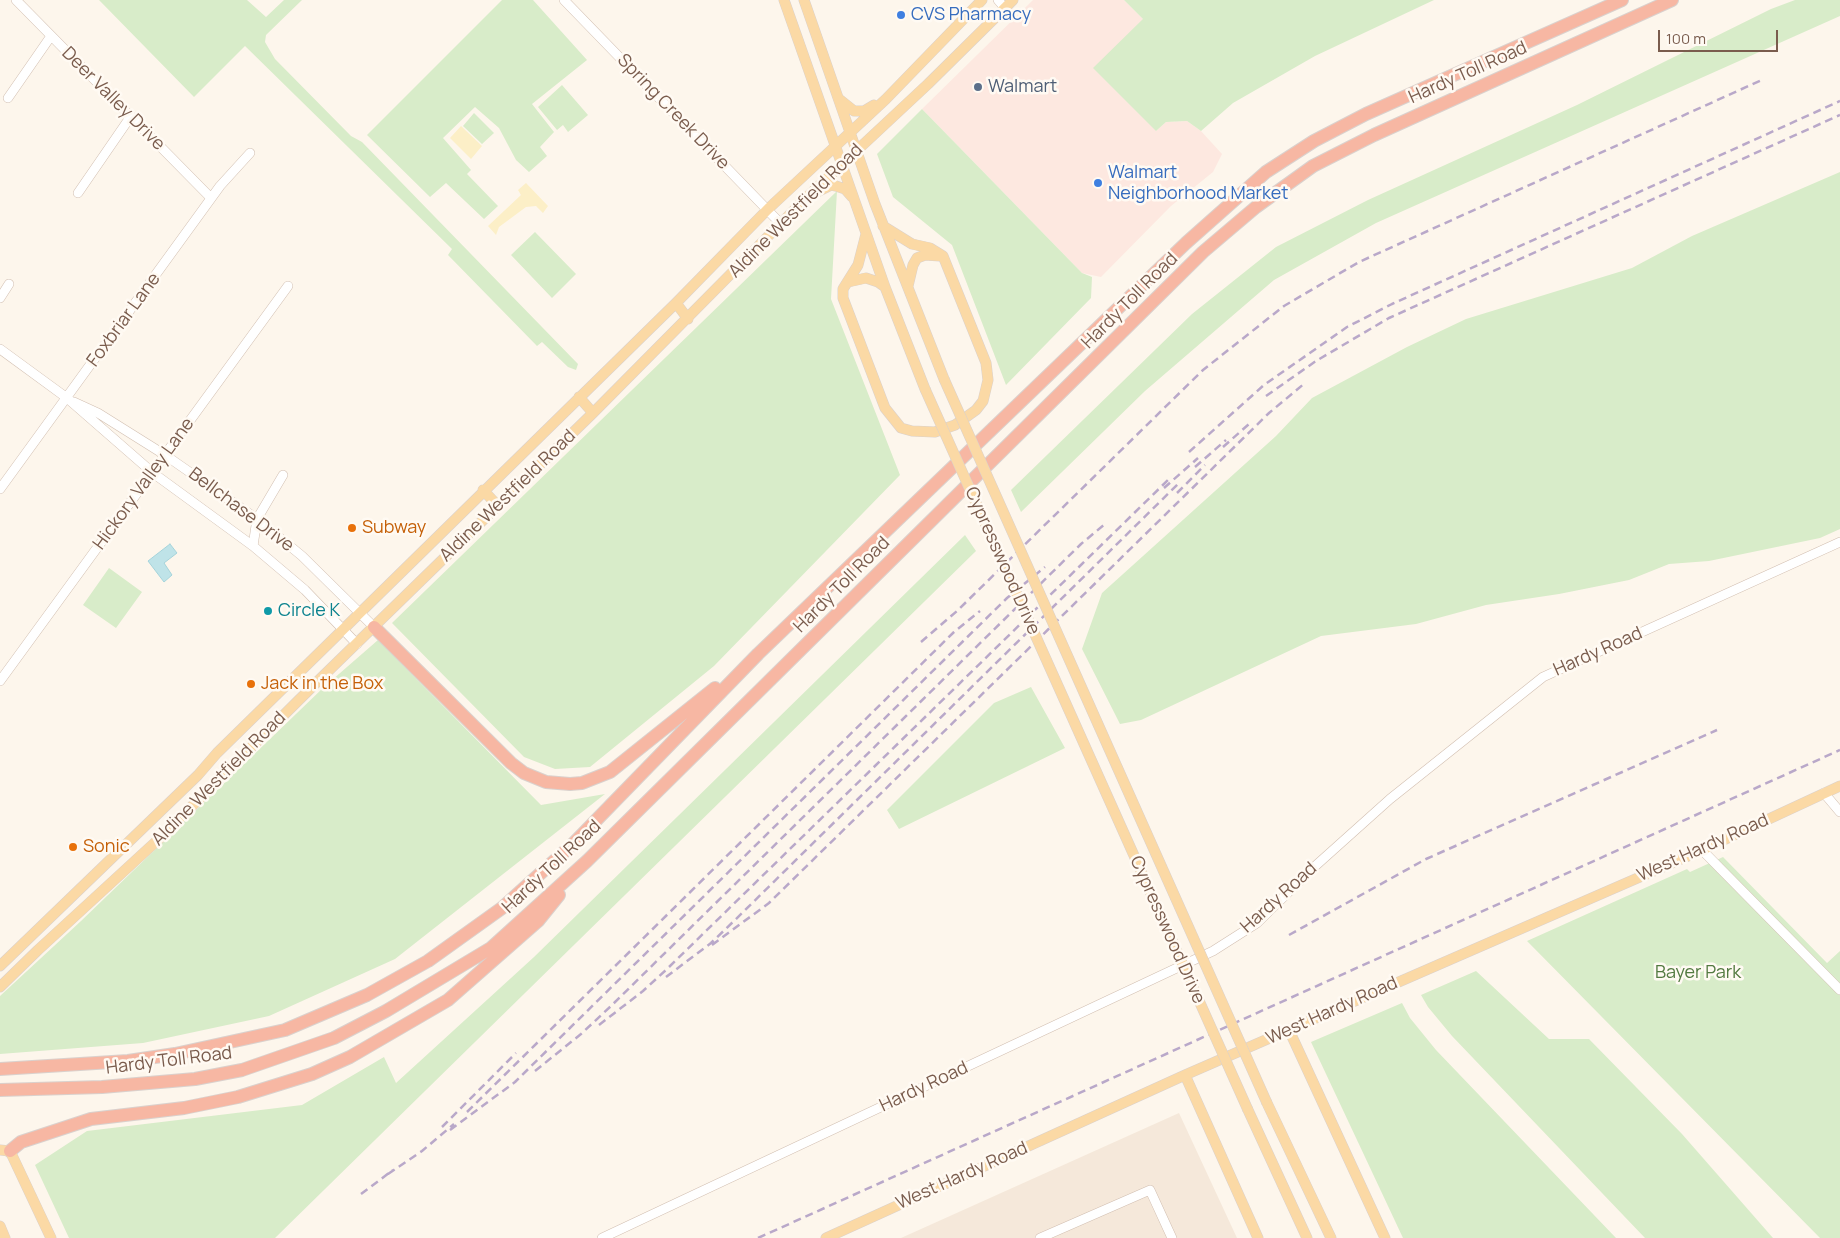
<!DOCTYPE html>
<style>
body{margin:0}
#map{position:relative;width:1840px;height:1238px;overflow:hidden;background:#fdf6ec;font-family:Manrope,sans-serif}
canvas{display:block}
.scale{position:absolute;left:1658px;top:30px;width:120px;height:22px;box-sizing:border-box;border:2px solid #7a5c4d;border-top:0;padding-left:6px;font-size:15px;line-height:18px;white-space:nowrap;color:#7a5c4d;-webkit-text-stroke:4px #fffaf3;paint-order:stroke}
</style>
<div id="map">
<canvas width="1840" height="1238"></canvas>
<div class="scale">100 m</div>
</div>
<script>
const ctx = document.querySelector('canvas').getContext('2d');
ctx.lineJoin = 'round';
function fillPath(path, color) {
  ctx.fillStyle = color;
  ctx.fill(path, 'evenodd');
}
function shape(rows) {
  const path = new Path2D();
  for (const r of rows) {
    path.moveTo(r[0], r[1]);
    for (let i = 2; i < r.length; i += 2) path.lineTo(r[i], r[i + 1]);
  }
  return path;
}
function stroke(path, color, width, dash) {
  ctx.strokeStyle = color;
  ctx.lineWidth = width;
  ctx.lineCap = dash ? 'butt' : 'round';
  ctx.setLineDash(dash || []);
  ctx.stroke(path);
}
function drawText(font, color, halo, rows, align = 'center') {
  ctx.font = font + ' Manrope,sans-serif';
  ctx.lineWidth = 5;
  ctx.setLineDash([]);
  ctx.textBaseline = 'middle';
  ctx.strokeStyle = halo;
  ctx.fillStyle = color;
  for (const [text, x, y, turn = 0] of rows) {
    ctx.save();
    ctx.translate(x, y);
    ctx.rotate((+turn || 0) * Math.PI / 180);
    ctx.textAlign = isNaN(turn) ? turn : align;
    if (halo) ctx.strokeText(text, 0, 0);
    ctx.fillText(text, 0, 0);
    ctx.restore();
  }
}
fillPath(shape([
 [1179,1113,1237,1238,901,1238]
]), '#f5e8da');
fillPath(shape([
 [1033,0,1124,0,1143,19,1156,131,1166,122,1187,121,1201,131,1222,154,1213,172,1171,206,1101,277,1082,273,922,109]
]), '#fde8e0');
fillPath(shape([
 [99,0,247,0,266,17,284,0,302,0,266,35,265,42,275,59,351,136,362,142,578,364,576,370,568,367,542,342,537,346,448,255,452,249,245,46,194,97],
 [502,0,533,0,587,60,532,104,554,132,540,147,547,156,529,172,516,160,499,128,475,107,443,138,471,170,467,174,498,206,484,219,446,183,430,197,367,135],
 [1124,0,1434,0,1315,56,1233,103,1201,131,1187,121,1166,122,1156,131,1093,68,1143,19],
 [1795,0,1840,0,1840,16,1376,223,1274,280,1145,391,1021,512,1011,490,1192,314,1276,247,1368,200,1577,105,1771,9],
 [562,85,588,115,568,132,563,125,557,130,538,107],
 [922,109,1082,273,1092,277,1091,298,1006,385,952,245,893,197,877,154],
 [474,113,494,133,482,144,463,126],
 [1840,172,1840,529,1820,538,1709,561,1669,564,1629,580,1559,594,1486,605,1416,624,1321,636,1141,720,1120,724,1082,649,1102,593,1276,436,1312,398,1407,347,1466,319,1632,268,1692,236],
 [837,191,831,299,900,475,714,666,590,767,555,769,524,757,392,623],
 [535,232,576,274,552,298,511,255],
 [965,535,976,551,275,1238,69,1238,35,1165,87,1131,302,1105,384,1057,396,1083,534,957],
 [109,568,142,592,116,628,83,605],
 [378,640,541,805,605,794,395,959,269,1016,143,1043,0,1054,0,996,81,921,324,687],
 [1031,687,1065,748,899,829,887,810,994,703],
 [1723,857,1827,963,1840,951,1840,1238,1820,1238,1527,941,1687,869,1690,872],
 [1476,971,1549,1039,1589,1039,1682,1134,1773,1238,1645,1238,1452,1036,1428,1007,1421,995],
 [1402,1003,1410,1018,1436,1050,1616,1238,1403,1238,1311,1042]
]), '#d8ecc9');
fillPath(shape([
 [461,126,482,146,471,159,450,138],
 [526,183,548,206,543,213,536,206,526,207,499,227,496,235,488,226,521,195,518,190]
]), '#fcefc7');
const water = shape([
 [170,544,177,553,164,563,172,575,164,582,148,561,170,544]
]);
fillPath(water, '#bfe3e8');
stroke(water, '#a5d3da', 1);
const minor = shape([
 [16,0,211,198],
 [564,0,781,224],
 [998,0,1005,8],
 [8,98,51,36],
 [78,193,131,116],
 [0,298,9,284],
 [0,349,67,398,153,473,253,546,305,590,357,644],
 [74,402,98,413,165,455,257,519,302,556,374,627],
 [0,489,220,186,250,153],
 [253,546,257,519,283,475],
 [0,681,288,286],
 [1824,793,1840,812],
 [1702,850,1840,990],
 [602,1238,1213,951,1257,923,1313,868,1390,799,1543,677,1840,542],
 [1040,1238,1150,1190,1172,1238]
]);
const major = shape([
 [784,0,885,287,925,389],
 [804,0,875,204,944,379],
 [839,99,854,111,864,111,874,105],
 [817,192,831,185,836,186,845,189,852,197],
 [866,234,858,265,843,289,843,298,885,408,901,428,912,431,935,432,955,425,976,410,983,401,988,380,986,363,943,256,930,248,912,244,883,226],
 [848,282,866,278,878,282,885,287],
 [908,286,913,265,917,258,925,255,940,256],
 [676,303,688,319],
 [579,397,593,413],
 [483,490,498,506],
 [0,966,198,775,217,753,676,303,768,209,886,99,982,0],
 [0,987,38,950,161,837,320,679,593,413,807,197,928,84,1013,0],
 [1289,1030,1385,1238],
 [1185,1075,1258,1238],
 [1267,1103,1331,1238],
 [1248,1110,1307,1238],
 [0,1150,10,1151,51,1238],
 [0,1226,5,1238],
 [826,1238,1185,1075,1702,850,1840,786]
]);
const highway = shape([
 [374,627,511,763,524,773,546,782,570,784,582,783,610,772,715,688],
 [0,1069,128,1061,175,1054,285,1030,367,995,428,961,502,908,573,844,758,654,1186,243,1266,172,1314,141,1366,114,1622,0],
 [0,1090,102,1087,195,1079,242,1070,334,1038,386,1011,491,948,587,861,1203,252,1256,207,1313,166,1374,135,1672,0],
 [10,1151,21,1142,91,1119,184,1108,238,1097,312,1074,350,1057,448,1000,538,921,559,895]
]);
stroke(minor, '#d1beb0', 10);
stroke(major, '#dad1cd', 11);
stroke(highway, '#dad1cd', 14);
stroke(minor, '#fff', 9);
stroke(major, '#fbd9a5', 10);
stroke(highway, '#f7b7a3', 12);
stroke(shape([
 [1266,396,1316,361,1389,318,1840,115],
 [1223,447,1249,424],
 [1189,452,1264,385,1347,327,1392,304,1840,101],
 [1195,467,1226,440],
 [1164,488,1198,458],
 [1177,493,1205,465],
 [921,642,957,611,1203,370,1284,306,1359,262,1764,79],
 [1289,935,1426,859,1717,730],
 [712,945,769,903,1269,413,1305,383],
 [666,977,711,943,735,920,1179,483],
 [599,1025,643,991,667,969,1168,480],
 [535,1071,581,1034,611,1006,1081,544,1105,524],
 [467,1112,954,632,980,611],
 [442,1127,516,1053],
 [450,1130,515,1082,1007,598,1045,567],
 [388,1174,422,1151,454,1124],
 [361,1194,393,1170],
 [758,1238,1840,750]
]), '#b9a8c9', 2.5, [8, 5]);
const majorBridge = shape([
 [944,379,1267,1103],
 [925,389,1248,1110]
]);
stroke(majorBridge, '#dad1cd', 11, []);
stroke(majorBridge, '#fbd9a5', 10);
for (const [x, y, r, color] of [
 [901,15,5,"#3f7fe0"],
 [978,87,5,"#5c6f8a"],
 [1098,183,5,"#3f7fe0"],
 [352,528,5,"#e8710a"],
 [268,611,5,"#0f9aa8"],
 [251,684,5,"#e8710a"],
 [73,847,5,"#e8710a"]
]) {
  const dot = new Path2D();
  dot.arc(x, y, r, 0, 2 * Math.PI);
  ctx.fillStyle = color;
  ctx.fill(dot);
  stroke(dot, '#fffaf3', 2);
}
drawText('18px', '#366cbe', '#fffaf3', [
 ["CVS Pharmacy",911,15],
 ["Walmart",1108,173],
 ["Neighborhood Market",1108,194]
], 'left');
drawText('18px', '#7a5c4d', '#fffaf3', [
 ["Hardy Toll Road",1468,73,-24],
 ["Deer Valley Drive",113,99,45],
 ["Spring Creek Drive",673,112,46],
 ["Aldine Westfield Road",796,211,-45],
 ["Hardy Toll Road",1130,301,-45],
 ["Foxbriar Lane",124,320,-54],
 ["Hickory Valley Lane",144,484,-54],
 ["Aldine Westfield Road",508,496,-44],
 ["Bellchase Drive",241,510,37],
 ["Cypresswood Drive",1002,561,66],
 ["Hardy Toll Road",842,585,-45],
 ["Hardy Road",1598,652,-24],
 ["Aldine Westfield Road",219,779,-45],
 ["West Hardy Road",1703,848,-24],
 ["Hardy Toll Road",552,867,-43],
 ["Hardy Road",1279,898,-42],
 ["Cypresswood Drive",1167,930,66],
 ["West Hardy Road",1332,1011,-24],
 ["Hardy Toll Road",169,1061,-7],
 ["Hardy Road",924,1087,-25],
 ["West Hardy Road",962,1176,-24]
]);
drawText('18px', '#4e5e75', '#fffaf3', [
 ["Walmart",988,87]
], 'left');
drawText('18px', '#c56008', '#fffaf3', [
 ["Subway",362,528],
 ["Jack in the Box",261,684],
 ["Sonic",83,847]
], 'left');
drawText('18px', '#0d838f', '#fffaf3', [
 ["Circle K",278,611]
], 'left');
drawText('18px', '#537a41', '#fffaf3', [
 ["Bayer Park",1698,973]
]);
</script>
